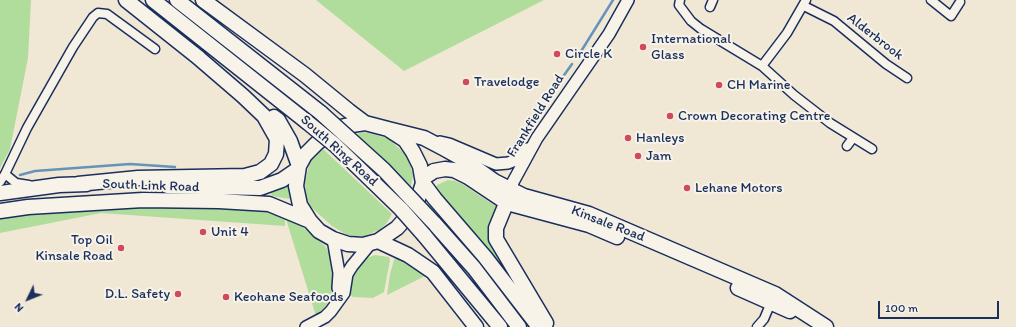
<!DOCTYPE html>
<style>
body{margin:0}
#map{position:relative;width:1016px;height:327px;overflow:hidden;background:#f1e7d5;font-family:Itim,sans-serif}
canvas{display:block}
.north{position:absolute;left:8px;top:279px;width:40px;height:40px;-webkit-text-stroke:3px #f7f3e8;paint-order:stroke;rotate:227deg;font-size:11px;font-weight:700;line-height:16px;text-align:center;color:#1b2f5e}
.north::after{content:'';display:block;margin:auto;width:14px;height:18px;background:#1b2f5e;clip-path:polygon(50% 0,100% 100%,50% 72%,0 100%)}
.scale{position:absolute;left:878px;top:301px;width:121px;height:18px;box-sizing:border-box;border:2px solid #1b2f5e;border-top:0;padding-left:5px;font-size:12px;line-height:14px;white-space:nowrap;color:#1b2f5e;-webkit-text-stroke:3px #f7f3e8;paint-order:stroke}
</style>
<div id="map">
<canvas width="1016" height="327"></canvas>
<div class="north">N</div>
<div class="scale">100 m</div>
</div>
<script>
const ctx = document.querySelector('canvas').getContext('2d');
ctx.lineJoin = 'round';
function fillPath(path, color) {
  ctx.fillStyle = color;
  ctx.fill(path, 'evenodd');
}
function shape(rows) {
  const path = new Path2D();
  for (const r of rows) {
    path.moveTo(r[0], r[1]);
    for (let i = 2; i < r.length; i += 2) path.lineTo(r[i], r[i + 1]);
  }
  return path;
}
function stroke(path, color, width, dash) {
  ctx.strokeStyle = color;
  ctx.lineWidth = width;
  ctx.lineCap = dash ? 'butt' : 'round';
  ctx.setLineDash(dash || []);
  ctx.stroke(path);
}
function drawText(font, color, halo, rows, align = 'center') {
  ctx.font = font + ' Itim,sans-serif';
  ctx.lineWidth = 4;
  ctx.setLineDash([]);
  ctx.textBaseline = 'middle';
  ctx.strokeStyle = halo;
  ctx.fillStyle = color;
  for (const [text, x, y, turn = 0] of rows) {
    ctx.save();
    ctx.translate(x, y);
    ctx.rotate((+turn || 0) * Math.PI / 180);
    ctx.textAlign = isNaN(turn) ? turn : align;
    if (halo) ctx.strokeText(text, 0, 0);
    ctx.fillText(text, 0, 0);
    ctx.restore();
  }
}
fillPath(shape([
 [0,0,31,0,28,58,10,149,0,168],
 [316,0,544,0,404,71],
 [363,132,373,134,389,139,405,154,410,162,413,176,411,186,357,134],
 [321,147,392,214,386,224,379,230,364,236,356,236,347,235,332,226,311,207,306,198,305,182,309,165,314,155],
 [448,180,455,181,462,184,497,207,492,215,490,231,521,293,434,189,437,185],
 [289,182,293,197,290,199,272,196,270,191],
 [107,207,236,208,254,209,284,214,293,219,325,246,330,254,334,268,333,290,327,304,316,316,285,216,285,226,101,213,0,233,0,217,17,214],
 [375,255,389,257,390,260,384,292,373,298,353,297,349,294,353,269,364,259],
 [396,258,403,259,418,269,425,276,387,295,390,274,394,260]
]), '#b0dd9c');
stroke(shape([
 [580,53,613,0],
 [547,99,572,64],
 [510,151,540,109],
 [20,175,35,171,130,164,175,167]
]), '#6594bb', 2.5);
const street = shape([
 [680,0,679,5,691,21,701,29,762,66,794,95,830,123,872,149],
 [931,0,951,16,960,2],
 [804,6,834,21,886,64,907,78],
 [710,7,713,0],
 [762,66,787,33,806,0],
 [847,146,853,138],
 [5,174,16,183,29,185],
 [0,182,5,174,27,128,73,47,93,17,98,13,107,14,155,49],
 [757,327,764,319,772,300]
]);
const secondary = shape([
 [440,142,449,144,496,164,508,163,518,159,527,149],
 [511,190,513,182,537,138,609,34,628,0],
 [333,239,339,273,338,288],
 [306,327,325,317,331,311,344,293,347,274,352,266,370,244]
]);
const highway = shape([
 [126,0,199,58],
 [153,0,307,122],
 [177,0,321,113],
 [203,0,305,75,349,111,365,123],
 [274,117,278,120,290,141,299,166],
 [365,123,388,129,405,140,413,152,420,166,423,183,417,202,412,211,397,228,378,241,363,245,348,244,333,239,319,231,310,221,300,205,296,186,299,166,305,155,317,143,337,128,345,126,365,123],
 [388,129,424,138,443,148,463,159,494,181,524,196,589,214,775,294,826,327],
 [423,178,434,171,445,169,454,170,468,177,507,203,589,225,617,237],
 [423,183,435,199,485,257,539,327],
 [78,184,138,178,245,176,260,172,271,164,276,154,277,139,264,116,243,96,193,53],
 [167,186,260,188,282,180,298,169],
 [0,193,59,185,87,184],
 [510,194,496,228,496,239,546,323],
 [0,211,28,207,143,200,219,201,269,204,310,221],
 [434,223,474,268,519,327],
 [424,235,500,327],
 [378,241,408,255,433,272,476,327],
 [738,288,790,311]
]);
stroke(street, '#1b2f5e', 11);
stroke(secondary, '#1b2f5e', 14);
stroke(highway, '#1b2f5e', 17);
stroke(street, '#f7f3e8', 8);
stroke(secondary, '#f7f3e8', 11);
stroke(highway, '#f7f3e8', 14);
const highwayBridge = shape([
 [321,113,384,170,434,223],
 [307,122,335,145,401,209,424,235]
]);
stroke(highwayBridge, '#1b2f5e', 17, []);
stroke(highwayBridge, '#f7f3e8', 14);
for (const [x, y, r, color] of [
 [643,47,4,"#d1495b"],
 [557,54,4,"#d1495b"],
 [466,82,4,"#d1495b"],
 [719,85,4,"#d1495b"],
 [670,116,4,"#d1495b"],
 [628,138,4,"#d1495b"],
 [638,156,4,"#d1495b"],
 [687,188,4,"#d1495b"],
 [203,232,4,"#d1495b"],
 [121,248,4,"#d1495b"],
 [178,294,4,"#d1495b"],
 [226,297,4,"#d1495b"]
]) {
  const dot = new Path2D();
  dot.arc(x, y, r, 0, 2 * Math.PI);
  ctx.fillStyle = color;
  ctx.fill(dot);
  stroke(dot, '#f7f3e8', 1.5);
}
drawText('14px', '#1b2f5e', '#f7f3e8', [
 ["Alderbrook",875,37,38],
 ["Frankfield Road",536,116,-58],
 ["South Ring Road",339,151,42],
 ["South Link Road",151,186,2],
 ["Kinsale Road",608,224,21]
]);
drawText('14px', '#1b2f5e', '#f7f3e8', [
 ["International",651,39],
 ["Glass",651,55],
 ["Circle K",565,54],
 ["Travelodge",474,82],
 ["CH Marine",727,85],
 ["Crown Decorating Centre",678,116],
 ["Hanleys",636,138],
 ["Jam",646,156],
 ["Lehane Motors",695,188],
 ["Unit 4",211,232],
 ["Top Oil",113,240,"right"],
 ["Kinsale Road",113,256,"right"],
 ["D.L. Safety",170,294,"right"],
 ["Keohane Seafoods",234,297]
], 'left');
</script>
